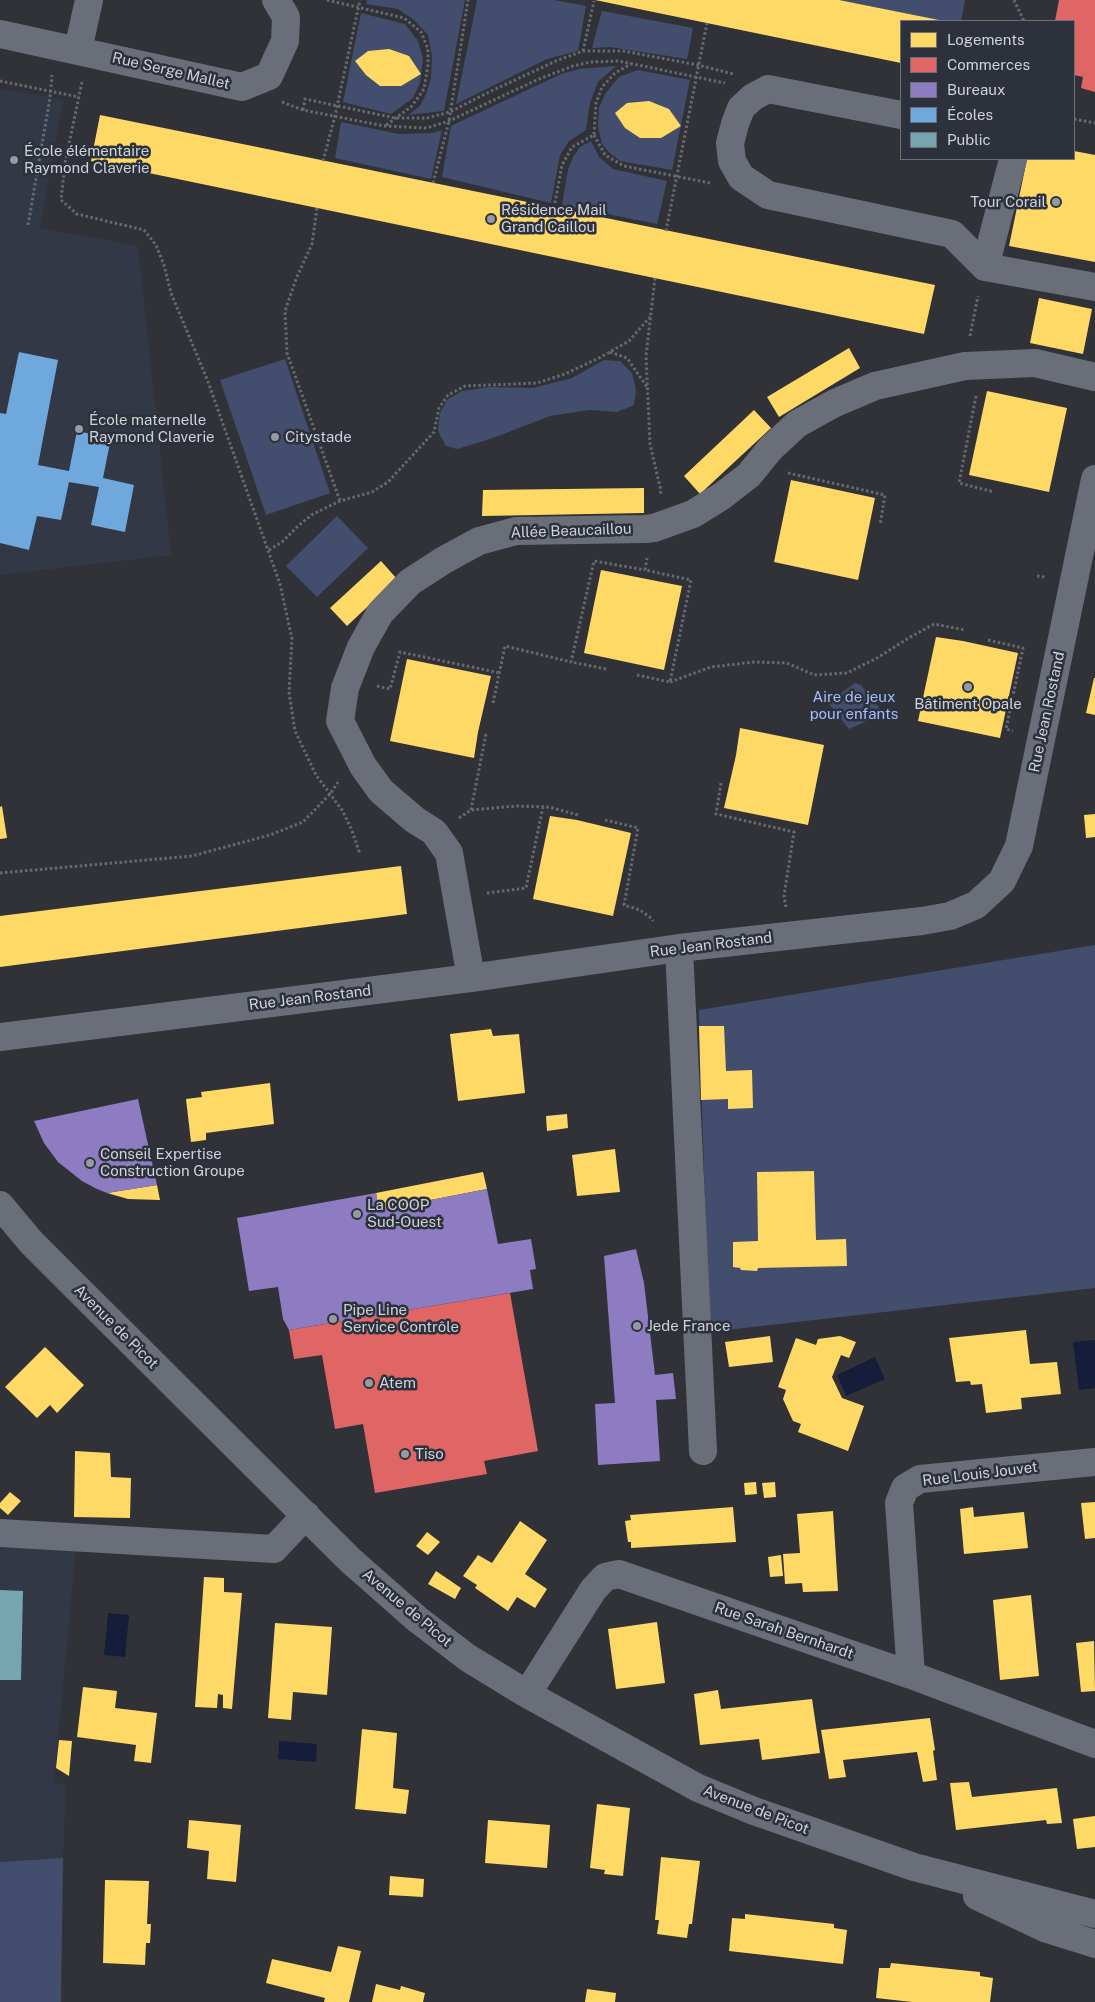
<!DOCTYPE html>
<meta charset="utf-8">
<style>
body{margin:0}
#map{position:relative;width:1095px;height:2002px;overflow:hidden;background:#303238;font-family:"Public Sans",sans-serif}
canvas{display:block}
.legend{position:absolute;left:900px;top:20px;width:175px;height:140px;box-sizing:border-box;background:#2d313b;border:1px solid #6e717a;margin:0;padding:6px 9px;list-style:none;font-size:15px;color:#cfd2d8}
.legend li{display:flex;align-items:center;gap:10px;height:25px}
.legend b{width:25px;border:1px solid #6e717a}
</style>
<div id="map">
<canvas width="1095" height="2002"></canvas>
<ul class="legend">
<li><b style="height:14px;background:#ffd966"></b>Logements</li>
<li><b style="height:14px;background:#e06666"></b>Commerces</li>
<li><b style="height:14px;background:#8e7cc3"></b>Bureaux</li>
<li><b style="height:14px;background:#6fa8dc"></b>Écoles</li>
<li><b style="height:14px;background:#76a5af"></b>Public</li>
</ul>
</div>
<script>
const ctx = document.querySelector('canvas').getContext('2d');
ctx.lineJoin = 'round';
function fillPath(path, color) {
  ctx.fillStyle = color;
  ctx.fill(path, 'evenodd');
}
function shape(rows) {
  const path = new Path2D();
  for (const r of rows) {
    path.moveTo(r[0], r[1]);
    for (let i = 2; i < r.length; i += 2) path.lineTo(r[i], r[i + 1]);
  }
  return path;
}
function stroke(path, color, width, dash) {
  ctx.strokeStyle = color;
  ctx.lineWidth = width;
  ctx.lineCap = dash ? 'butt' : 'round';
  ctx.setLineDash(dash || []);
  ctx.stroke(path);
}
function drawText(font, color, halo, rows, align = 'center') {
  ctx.font = font + ' "Public Sans",sans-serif';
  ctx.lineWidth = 5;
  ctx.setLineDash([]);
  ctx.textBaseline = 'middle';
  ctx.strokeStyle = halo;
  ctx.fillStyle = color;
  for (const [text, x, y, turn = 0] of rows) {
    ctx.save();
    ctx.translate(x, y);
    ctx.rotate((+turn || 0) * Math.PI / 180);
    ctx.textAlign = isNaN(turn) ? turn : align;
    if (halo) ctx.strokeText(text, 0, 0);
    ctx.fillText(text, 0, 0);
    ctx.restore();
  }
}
fillPath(shape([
 [0,88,63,100,40,228,138,246,171,555,0,575],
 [0,1526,78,1526,54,1781,66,1786,63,1858,0,1862]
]), '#333847');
fillPath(shape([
 [367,0,465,0,444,111,408,115,420,106,426,94,431,79,432,56,428,35,414,20,398,9,366,4],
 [477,0,554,0,586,6,578,51,547,59,456,104],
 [839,0,965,0,961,21,943,21],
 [602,11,693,28,687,59,610,47,592,48],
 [361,13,405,24,418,41,423,58,420,83,413,98,391,114,343,102],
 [616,66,598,82,590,103,586,130,569,141,560,155,551,203,442,177,451,126,561,74,579,69],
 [638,70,690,80,672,170,620,161,610,153,602,144,598,127,599,108,605,94,619,77],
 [341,122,399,134,432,133,442,130,431,179,335,158],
 [591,141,599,157,613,169,667,181,657,224,562,205,568,170,573,157,580,147],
 [285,359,330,493,266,515,220,380],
 [604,360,620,361,632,373,636,389,634,405,617,412,589,410,550,416,493,438,457,449,446,446,440,435,438,430,440,413,447,400,462,391,490,387,533,388,572,378],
 [337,516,368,548,317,597,286,566],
 [855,683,861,685,880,709,874,718,849,729,828,703],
 [1095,945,1095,1288,709,1332,699,1010],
 [63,1858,61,2002,0,2002,0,1862]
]), '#434e6e');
fillPath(shape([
 [1095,1340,1095,1388,1079,1390,1073,1342],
 [875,1357,885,1379,846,1396,837,1375],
 [108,1613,129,1615,125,1657,104,1655],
 [279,1741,317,1744,316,1762,278,1759]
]), '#151d3a');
fillPath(shape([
 [595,0,839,0,939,20,901,21,901,63],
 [389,49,409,56,421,74,401,86,380,86,366,75,355,61,368,51],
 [649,101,669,109,681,126,661,138,640,138,625,128,615,113,627,103],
 [100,115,935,285,924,334,91,161],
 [1074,151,1095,155,1095,262,1009,246,1027,159,1074,159],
 [1039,298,1092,309,1083,354,1030,343],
 [849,348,860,368,779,417,767,397],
 [987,391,1067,408,1049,492,969,475],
 [754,410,771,428,700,494,684,476],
 [791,480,875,498,858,580,774,562],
 [644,488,644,513,482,516,483,490],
 [381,561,397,579,347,626,330,608],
 [601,570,682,586,664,670,584,653],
 [936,637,963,641,1018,653,1000,738,918,721],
 [407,659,491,676,478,732,474,758,390,741],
 [1094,678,1095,678,1095,715,1086,713],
 [740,728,824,745,808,825,724,808,736,755],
 [2,806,7,838,0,839,0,807],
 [1095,814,1095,837,1086,838,1084,815],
 [550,816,577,820,631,833,613,916,533,899],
 [401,866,407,914,0,967,0,916],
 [699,1026,724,1026,726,1071,752,1070,753,1108,728,1109,728,1099,701,1100],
 [491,1029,493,1036,519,1034,525,1093,458,1101,450,1034],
 [270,1083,274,1124,206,1133,206,1140,191,1142,186,1099,202,1097,201,1092],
 [567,1114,568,1128,547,1131,546,1116],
 [615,1149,620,1192,577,1196,572,1155],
 [814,1171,816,1240,846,1239,847,1266,758,1268,757,1271,741,1270,740,1268,733,1267,733,1242,758,1241,757,1172],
 [483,1172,487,1189,379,1210,376,1193],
 [157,1185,160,1200,128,1199,107,1193],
 [1026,1330,1030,1364,1057,1362,1061,1394,1021,1398,1022,1409,986,1413,982,1384,971,1385,970,1381,956,1382,949,1338],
 [770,1336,773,1362,729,1367,725,1342],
 [840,1336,856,1342,849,1358,841,1355,832,1377,842,1398,864,1406,848,1451,798,1432,801,1424,793,1421,783,1399,786,1390,778,1387,796,1338,816,1345,818,1339],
 [45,1347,84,1385,57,1413,50,1405,37,1418,5,1387],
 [75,1451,110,1453,111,1477,131,1478,130,1518,74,1517],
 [756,1482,757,1494,745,1495,744,1483],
 [775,1482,776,1497,764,1498,762,1483],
 [10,1492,21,1501,8,1515,0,1508,0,1503],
 [1095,1502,1095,1538,1085,1539,1081,1503],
 [733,1507,736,1542,631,1548,631,1542,628,1542,625,1521,631,1520,630,1515],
 [973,1507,974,1517,1024,1512,1028,1548,964,1554,960,1509],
 [833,1511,838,1591,803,1592,802,1583,785,1584,783,1554,800,1553,797,1514],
 [520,1521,547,1540,525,1574,547,1589,535,1608,517,1597,508,1611,475,1588,477,1585,463,1576,478,1555,492,1563],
 [427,1532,440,1542,428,1555,416,1546],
 [781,1555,783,1576,770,1577,768,1557],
 [436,1571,461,1588,455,1599,428,1584],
 [204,1577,224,1578,224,1592,242,1593,232,1709,223,1708,223,1695,218,1694,217,1708,195,1707],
 [1031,1595,1039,1676,1000,1680,993,1600],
 [657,1622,665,1683,616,1689,608,1629],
 [275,1623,332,1627,327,1695,293,1692,291,1720,268,1718],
 [1094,1641,1095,1691,1081,1692,1076,1643],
 [83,1687,117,1691,115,1708,157,1713,151,1763,134,1761,136,1745,77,1737],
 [718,1690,721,1709,812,1699,820,1753,762,1760,759,1739,700,1745,694,1694],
 [930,1718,935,1750,933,1751,937,1780,923,1782,917,1752,843,1760,846,1777,829,1779,821,1730],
 [362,1729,397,1733,393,1788,409,1790,406,1814,355,1809],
 [59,1740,72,1741,69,1776,56,1768],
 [969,1782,972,1797,1057,1788,1062,1823,1047,1824,1046,1820,956,1830,950,1783],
 [597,1804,630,1808,623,1876,604,1874,605,1870,590,1868],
 [1095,1816,1095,1847,1077,1849,1073,1819],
 [189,1820,241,1825,236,1882,207,1879,209,1851,187,1848],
 [488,1820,550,1825,547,1868,485,1863],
 [661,1857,700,1861,692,1924,689,1924,687,1938,657,1934,659,1920,655,1920],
 [390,1876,424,1879,423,1897,389,1895],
 [105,1880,149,1881,147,1924,151,1924,150,1943,146,1943,145,1965,103,1963],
 [745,1914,834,1924,834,1928,847,1930,843,1964,729,1951,732,1918,745,1919],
 [338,1946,361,1951,349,2002,324,2002,325,1998,266,1983,272,1959,331,1972],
 [891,1963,980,1972,980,1976,993,1978,990,2002,912,2002,876,1998,879,1968,890,1968],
 [376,1984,400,1990,401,1986,425,1993,423,2002,372,2002],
 [587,1989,616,1993,615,2002,585,2002]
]), '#ffd966');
fillPath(shape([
 [1059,0,1095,0,1095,92,1081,88,1083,77,1074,75,1074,21,1055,21],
 [510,1293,538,1451,484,1461,487,1474,375,1493,363,1424,335,1429,322,1355,294,1359,289,1330]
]), '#e06666');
fillPath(shape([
 [138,1099,157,1185,107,1193,97,1189,82,1181,58,1162,44,1143,34,1121],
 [487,1189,498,1244,531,1239,536,1269,530,1270,533,1289,289,1330,283,1319,278,1287,249,1291,237,1218,376,1193,379,1210],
 [636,1249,644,1283,655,1375,673,1373,676,1399,656,1400,660,1461,598,1465,595,1404,615,1403,604,1256]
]), '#8e7cc3');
fillPath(shape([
 [19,352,58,360,38,465,69,471,77,431,111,438,103,478,134,485,125,532,91,525,99,487,69,482,61,520,37,516,29,550,0,543,0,413,6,414]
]), '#6fa8dc');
fillPath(shape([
 [0,1590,23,1591,21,1680,0,1680]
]), '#76a5af');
stroke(shape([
 [327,0,404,18,421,32,428,49,428,65,424,89,412,106,385,126],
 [1014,0,1024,21],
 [583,51,594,1],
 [0,81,79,97],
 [82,82,65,163,61,200,77,214,144,230,156,245,164,265,171,293,207,379,280,584,292,639,289,692,295,731,316,775,342,810,351,828,360,854],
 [282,102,303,110,384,126,427,128,449,121,539,79,573,66,591,62,618,61,725,83],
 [303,110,305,99,395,118,427,118,450,112,489,92,556,61,583,51,623,51,698,65,733,74],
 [1074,119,1095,123],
 [594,135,605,155,624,166,710,183],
 [323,161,335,116,360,0],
 [433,183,449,121,468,0],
 [317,208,312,244,296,279,285,311,287,353,340,501],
 [554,208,562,165,572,147,594,135,596,103,602,87,615,73,631,64],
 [28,225,50,98,52,75],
 [666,231,707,23],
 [655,278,646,356,650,444,661,491,660,495],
 [970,336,978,296],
 [610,352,627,358,647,387],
 [976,396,959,483,994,492],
 [788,473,885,495,880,525],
 [269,550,282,542,299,525,313,514,340,501,372,492,388,482,434,432,439,408,448,395,465,386,537,383,565,374,601,357,629,341,650,317],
 [1037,576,1045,577],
 [988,640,1023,648,1006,729,1013,731],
 [606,669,571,662,594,561,645,570],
 [637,675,670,682,691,580,645,570,647,558],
 [670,682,711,667,754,662,787,663,814,675,847,673,877,658,907,639,934,624,965,630],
 [377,686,390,689,400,652,500,673],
 [493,703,505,646,571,662],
 [721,783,716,814,794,832,784,896,786,907],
 [471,810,486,734],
 [459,818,471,810,516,806,549,807,578,815],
 [605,820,638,828,624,905,640,910,651,918,653,921],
 [0,873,192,856,270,835,303,822,330,794,338,782],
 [487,893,526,888,543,807]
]), '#666970', 3, [2.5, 2.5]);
stroke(shape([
 [0,34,242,87,269,76,285,41,286,17,276,0],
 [78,50,89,0],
 [901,115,768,89,753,97,741,108,735,124,730,143,732,161,741,177,768,195,952,234,985,267,1095,287],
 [985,267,1013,159],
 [679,948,703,1451],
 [471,978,449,853,434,832,415,820,381,791,363,766,340,721,345,688,361,647,380,613,410,582,444,560,479,541,516,531,645,529,654,528,693,514,722,496,749,475,771,448,797,424,835,403,875,386,965,366,1035,363,1095,377],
 [0,1037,471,978,679,948,922,921,950,916,976,905,1002,881,1019,846,1095,479],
 [0,1205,31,1242,80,1291,350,1560,417,1619,468,1658,527,1694,698,1788,754,1811,914,1867,1095,1914],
 [0,1533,274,1549,306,1515],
 [911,1675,899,1503,905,1488,920,1479,1095,1462],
 [527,1694,593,1590,605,1577,619,1574,911,1675,1095,1744],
 [977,1896,1047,1929,1095,1944]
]), '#6a6e79', 28);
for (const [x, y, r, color] of [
 [14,160,5,"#979aa0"],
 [1056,202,5,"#979aa0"],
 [491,219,5,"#979aa0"],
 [79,429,5,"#979aa0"],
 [275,437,5,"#979aa0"],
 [968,687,5,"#979aa0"],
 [90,1163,5,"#979aa0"],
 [357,1214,5,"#979aa0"],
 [333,1319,5,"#979aa0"],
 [637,1326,5,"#979aa0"],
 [369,1383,5,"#979aa0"],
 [405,1454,5,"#979aa0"]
]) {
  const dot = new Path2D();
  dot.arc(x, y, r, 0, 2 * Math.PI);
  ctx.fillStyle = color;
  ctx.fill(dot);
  stroke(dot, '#2d313b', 2);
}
drawText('15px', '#cfd2d8', '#2d313b', [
 ["Rue Serge Mallet",171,71,13],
 ["Allée Beaucaillou",571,531,-2],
 ["Rue Jean Rostand",1047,712,-78],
 ["Rue Jean Rostand",711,945,-7],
 ["Rue Jean Rostand",310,998,-7],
 ["Avenue de Picot",116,1327,45],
 ["Rue Louis Jouvet",980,1474,-7],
 ["Avenue de Picot",407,1608,40],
 ["Rue Sarah Bernhardt",784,1631,19],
 ["Avenue de Picot",756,1810,21]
]);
drawText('15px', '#cfd2d8', '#2d313b', [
 ["École élémentaire",24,151],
 ["Raymond Claverie",24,168],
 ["Tour Corail",1046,202,"right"],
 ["Résidence Mail",501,210],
 ["Grand Caillou",501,227],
 ["École maternelle",89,420],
 ["Raymond Claverie",89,437],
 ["Citystade",285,437],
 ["Bâtiment Opale",968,704,"center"],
 ["Conseil Expertise",100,1154],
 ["Construction Groupe",100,1171],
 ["La COOP",367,1205],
 ["Sud-Ouest",367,1222],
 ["Pipe Line",343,1310],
 ["Service Contrôle",343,1327],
 ["Jede France",647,1326],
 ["Atem",379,1383],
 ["Tiso",415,1454]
], 'left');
drawText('15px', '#a7bcfb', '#2d313b', [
 ["Aire de jeux",854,697],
 ["pour enfants",854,714]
]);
</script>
